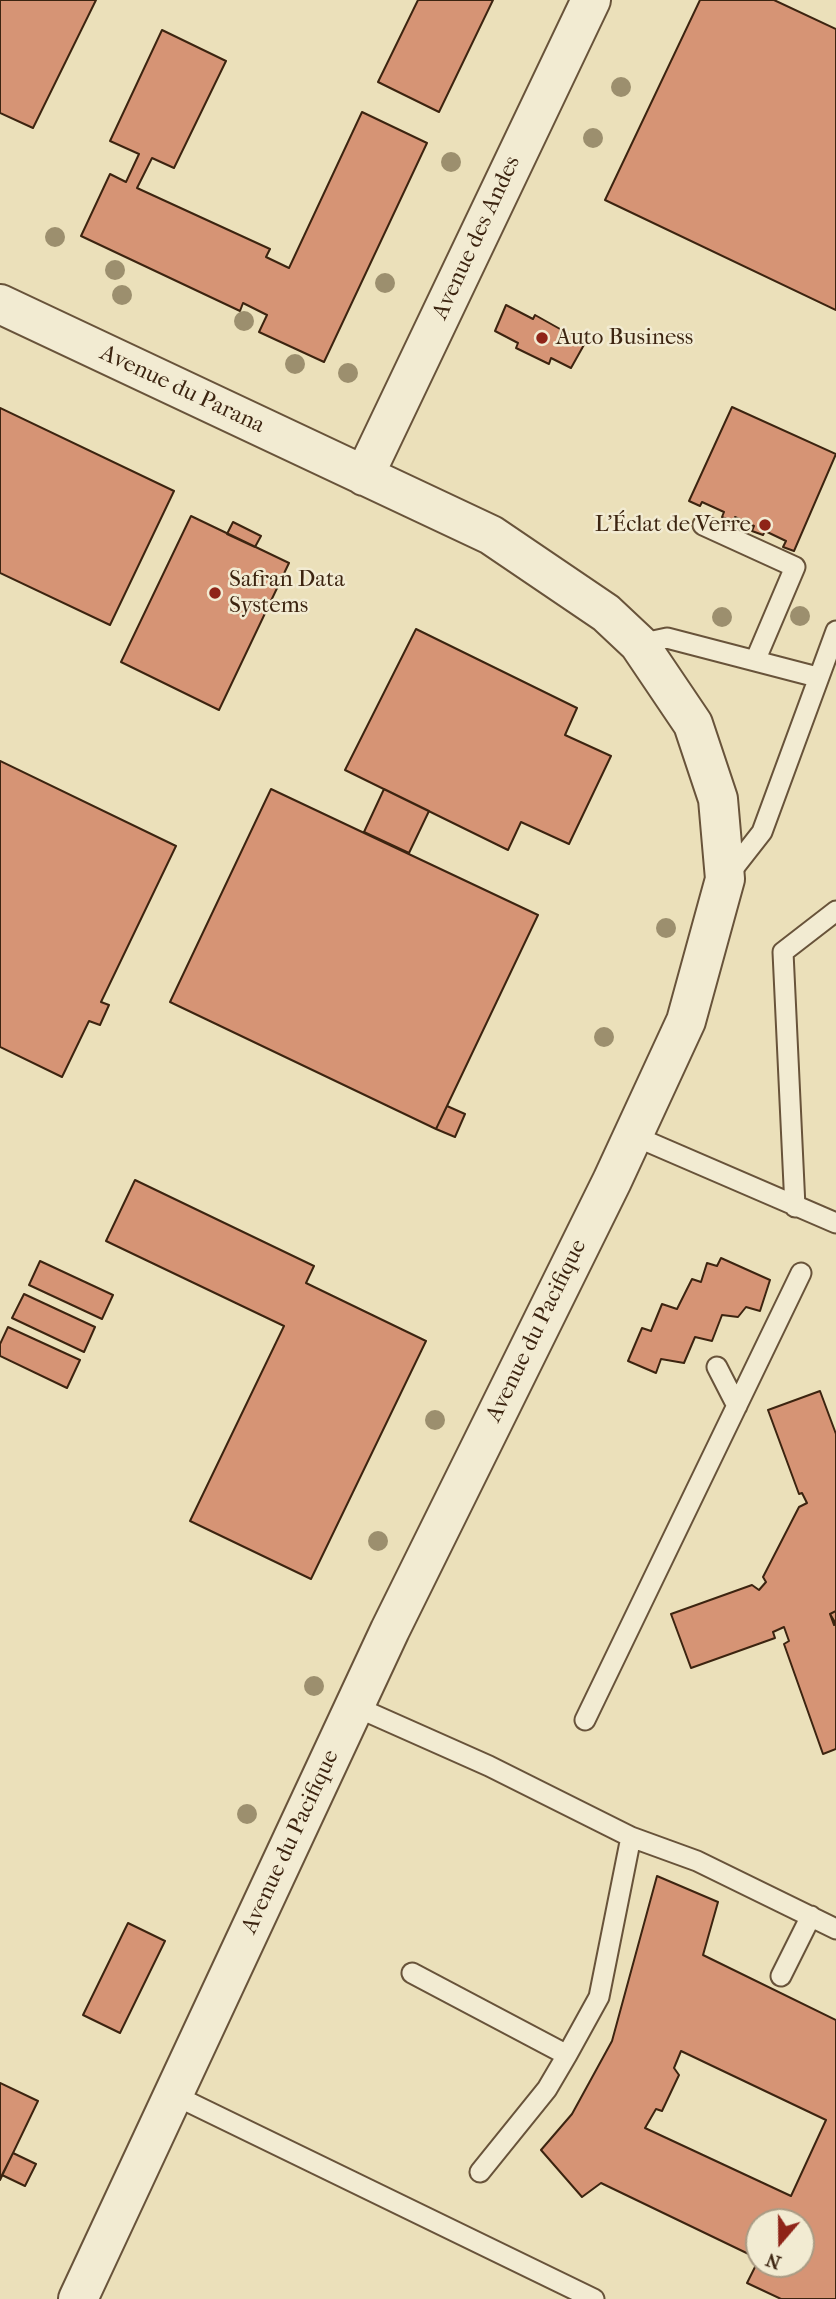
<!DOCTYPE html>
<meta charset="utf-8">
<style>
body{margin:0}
#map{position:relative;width:836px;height:2299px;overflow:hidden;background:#ebe0ba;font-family:"IM FELL French Canon",serif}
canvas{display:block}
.north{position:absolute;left:745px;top:2208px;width:70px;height:70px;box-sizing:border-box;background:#f2ebd2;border:2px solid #a99b84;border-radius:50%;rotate:200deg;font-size:19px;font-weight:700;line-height:28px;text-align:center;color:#3c2410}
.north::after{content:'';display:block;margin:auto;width:24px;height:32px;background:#8f2418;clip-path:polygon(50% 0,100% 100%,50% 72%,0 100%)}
</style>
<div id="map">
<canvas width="836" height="2299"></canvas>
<div class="north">N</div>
</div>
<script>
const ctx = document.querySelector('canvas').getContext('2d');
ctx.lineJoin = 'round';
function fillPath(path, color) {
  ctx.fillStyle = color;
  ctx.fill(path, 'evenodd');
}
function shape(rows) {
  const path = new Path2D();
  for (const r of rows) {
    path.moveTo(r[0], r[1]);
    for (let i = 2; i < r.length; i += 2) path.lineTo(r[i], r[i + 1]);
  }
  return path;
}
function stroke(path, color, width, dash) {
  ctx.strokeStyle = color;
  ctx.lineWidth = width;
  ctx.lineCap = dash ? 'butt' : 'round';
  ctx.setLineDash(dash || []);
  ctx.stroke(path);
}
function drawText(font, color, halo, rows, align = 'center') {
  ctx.font = font + ' "IM FELL French Canon",serif';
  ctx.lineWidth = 5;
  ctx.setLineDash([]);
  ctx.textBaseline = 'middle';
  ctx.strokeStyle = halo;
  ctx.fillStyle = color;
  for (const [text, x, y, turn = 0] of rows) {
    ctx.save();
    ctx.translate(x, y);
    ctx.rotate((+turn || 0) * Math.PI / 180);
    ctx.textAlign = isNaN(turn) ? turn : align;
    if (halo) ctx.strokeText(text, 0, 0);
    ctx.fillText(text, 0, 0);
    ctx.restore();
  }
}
const building = shape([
 [0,0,96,0,33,128,0,113,0,0],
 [418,0,493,0,439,112,378,82,418,0],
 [700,0,774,0,836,29,836,310,605,200,700,0],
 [162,30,226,61,174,168,152,158,137,188,270,249,266,257,289,268,362,112,427,143,324,362,259,332,267,315,243,303,240,311,81,236,110,174,126,182,139,154,110,141,162,30],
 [506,305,533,319,535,315,585,343,571,368,551,358,549,364,516,348,518,343,495,331,506,305],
 [732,407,836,454,794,551,783,547,786,541,765,531,763,535,752,531,754,526,735,517,733,522,722,517,724,512,702,502,700,506,689,501,732,407],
 [0,408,174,491,110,625,0,573,0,408],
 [191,516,289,563,219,710,121,662,191,516],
 [233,522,261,536,255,547,227,534,233,522],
 [416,629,577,708,565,735,611,756,569,844,521,822,508,850,345,770,416,629],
 [0,761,176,846,101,1002,109,1005,100,1025,89,1021,62,1077,0,1047,0,761],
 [271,789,538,915,436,1129,170,1002,271,789],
 [384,789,429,811,409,853,364,832,384,789],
 [447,1106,465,1114,455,1137,436,1129,447,1106],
 [135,1180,314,1266,306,1283,426,1341,311,1579,190,1521,284,1326,106,1241,135,1180],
 [721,1258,770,1280,760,1311,746,1307,738,1317,722,1315,712,1341,695,1337,684,1363,661,1359,656,1373,628,1361,642,1328,651,1331,662,1304,677,1309,692,1279,701,1282,707,1263,717,1266,721,1258],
 [40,1261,113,1295,102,1319,29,1285,40,1261],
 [24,1294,95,1327,84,1352,12,1318,24,1294],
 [8,1327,80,1360,67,1388,0,1356,0,1344,8,1327],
 [820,1391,836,1434,836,1611,830,1614,836,1624,836,1749,823,1754,784,1644,789,1641,784,1627,773,1632,775,1638,691,1668,671,1614,752,1585,759,1590,766,1582,763,1577,799,1507,807,1503,802,1493,799,1494,768,1410,820,1391],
 [836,1611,836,1624,834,1625,830,1614,836,1611],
 [657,1876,718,1902,703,1955,836,2020,836,2299,781,2299,747,2283,759,2259,601,2183,582,2197,541,2150,572,2114,612,2041,657,1876],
 [681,2051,826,2120,791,2196,645,2128,656,2109,662,2111,679,2075,674,2068,681,2051],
 [759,2222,801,2222,801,2264,759,2264,759,2222],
 [128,1923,165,1941,120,2033,83,2015,128,1923],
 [0,2083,38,2101,0,2180,0,2083],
 [13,2153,36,2164,25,2186,2,2175,13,2153]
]);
fillPath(building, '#d69475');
stroke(building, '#3c2410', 2);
const lane = shape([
 [703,525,795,567,755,661],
 [639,644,667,638,817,677],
 [726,878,762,832,836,631],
 [632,1135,836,1223],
 [795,1207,783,952,836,911],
 [717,1367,737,1406],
 [354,1706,489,1766,631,1837,599,1997,567,2055,412,1973],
 [585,1720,801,1273],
 [631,1837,697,1861,836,1929],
 [781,1976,811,1916],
 [174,2095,594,2299],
 [480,2172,547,2089,567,2055]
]);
const street = shape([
 [0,304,491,535,606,613,639,644,693,724,718,799,725,879,686,1021,612,1181,390,1630,78,2299],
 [364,476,591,0]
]);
stroke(lane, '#68533a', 23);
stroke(street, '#68533a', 42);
stroke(lane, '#f2ebd2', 19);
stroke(street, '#f2ebd2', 38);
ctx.fillStyle = '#9c8f6e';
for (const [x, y] of [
 [621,87],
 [593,138],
 [451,162],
 [55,237],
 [115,270],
 [385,283],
 [122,295],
 [244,321],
 [295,364],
 [348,373],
 [800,616],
 [722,617],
 [666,928],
 [604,1037],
 [435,1420],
 [378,1541],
 [314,1686],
 [247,1814]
]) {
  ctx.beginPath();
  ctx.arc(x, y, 10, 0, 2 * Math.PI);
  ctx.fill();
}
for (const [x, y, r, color] of [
 [542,338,7,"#8f2418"],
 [765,525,7,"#8f2418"],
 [215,593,7,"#8f2418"]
]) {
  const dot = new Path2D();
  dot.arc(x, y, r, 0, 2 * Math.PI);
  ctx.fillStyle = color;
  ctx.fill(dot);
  stroke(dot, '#f2ebd2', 2.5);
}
drawText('23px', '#3c2410', '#f2ebd2', [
 ["Avenue des Andes",477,238,-65],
 ["Avenue du Parana",182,390,25],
 ["Avenue du Pacifique",537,1331,-64],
 ["Avenue du Pacifique",291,1842,-65]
]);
drawText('23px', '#3c2410', '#f2ebd2', [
 ["Auto Business",556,338],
 ["L'Éclat de Verre",751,525,"right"],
 ["Safran Data",229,580],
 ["Systems",229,606]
], 'left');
</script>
